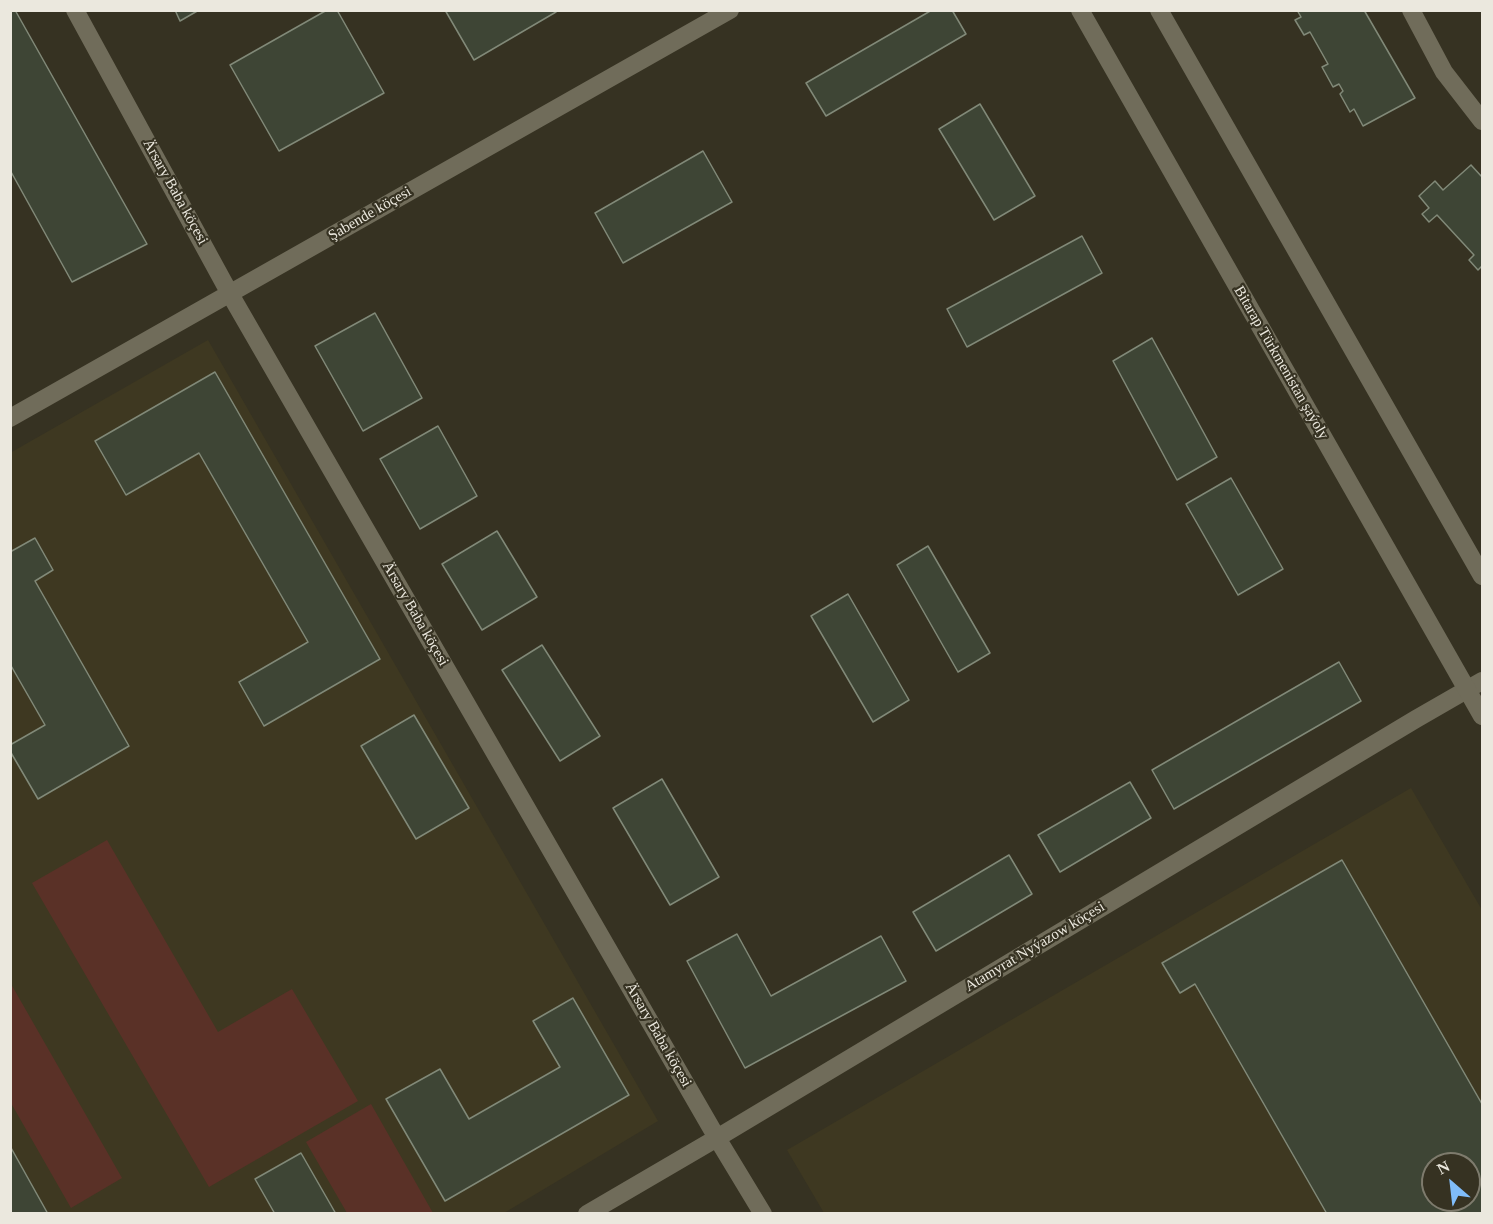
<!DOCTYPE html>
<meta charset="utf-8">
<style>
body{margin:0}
#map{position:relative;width:1493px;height:1224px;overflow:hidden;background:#363222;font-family:Georgia,serif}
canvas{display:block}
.frame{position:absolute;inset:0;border:12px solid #ebe8de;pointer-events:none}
.north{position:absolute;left:1421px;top:1152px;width:60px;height:60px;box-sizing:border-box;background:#363222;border:2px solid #7e7b6d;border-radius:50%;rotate:332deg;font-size:16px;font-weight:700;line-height:24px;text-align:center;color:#ebe8de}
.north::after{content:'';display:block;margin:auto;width:21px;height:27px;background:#80bdfa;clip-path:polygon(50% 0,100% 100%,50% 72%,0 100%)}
</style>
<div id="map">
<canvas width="1493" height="1224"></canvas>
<div class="frame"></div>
<div class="north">N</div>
</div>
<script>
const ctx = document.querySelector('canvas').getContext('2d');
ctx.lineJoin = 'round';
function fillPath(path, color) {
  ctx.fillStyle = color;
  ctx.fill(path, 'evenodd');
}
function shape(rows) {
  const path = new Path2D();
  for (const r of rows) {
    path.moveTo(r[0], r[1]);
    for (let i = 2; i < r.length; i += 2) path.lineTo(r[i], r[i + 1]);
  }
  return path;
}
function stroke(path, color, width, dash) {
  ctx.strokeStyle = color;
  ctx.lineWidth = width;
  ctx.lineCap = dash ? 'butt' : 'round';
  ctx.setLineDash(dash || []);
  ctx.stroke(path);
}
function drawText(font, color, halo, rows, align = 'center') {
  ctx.font = font + ' Georgia,serif';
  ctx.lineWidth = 4.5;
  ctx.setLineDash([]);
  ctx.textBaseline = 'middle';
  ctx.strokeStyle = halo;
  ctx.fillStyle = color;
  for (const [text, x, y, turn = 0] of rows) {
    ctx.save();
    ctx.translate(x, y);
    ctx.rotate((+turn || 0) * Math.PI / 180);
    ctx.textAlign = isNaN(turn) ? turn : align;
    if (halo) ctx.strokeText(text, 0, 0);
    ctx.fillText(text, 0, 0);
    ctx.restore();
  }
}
fillPath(shape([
 [208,340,658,1121,504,1213,11,1213,10,453],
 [1411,788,1482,910,1482,1213,824,1213,787,1150],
 [1433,1164,1469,1164,1469,1200,1433,1200]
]), '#3e3821');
fillPath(shape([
 [107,840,218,1032,292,989,358,1101,209,1187,32,883],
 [11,984,122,1178,71,1208,11,1103],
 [371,1104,433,1213,347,1213,306,1142]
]), '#5a3127');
const building = shape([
 [10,10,15,10,147,244,72,282,10,170,10,10],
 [175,10,199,10,180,21,175,10],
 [327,10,337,10,384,93,279,151,230,65,327,10],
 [445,10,555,10,556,12,474,60,445,10],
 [932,10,952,10,966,34,826,116,806,83,932,10],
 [1297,10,1364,10,1415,98,1363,126,1354,109,1350,112,1340,94,1343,91,1339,84,1333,87,1322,67,1328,64,1310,32,1304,35,1295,20,1301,17,1297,10],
 [980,104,1035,196,994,220,939,129,980,104],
 [703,151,732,202,623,263,595,213,703,151],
 [1471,165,1482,177,1482,266,1478,270,1469,260,1474,255,1437,215,1429,222,1422,214,1429,208,1419,196,1435,181,1443,190,1471,165],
 [1082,236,1102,273,967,347,947,309,1082,236],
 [375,313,422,398,363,431,315,346,375,313],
 [1152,338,1217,457,1177,480,1113,361,1152,338],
 [215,372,380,659,264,726,239,682,308,642,199,453,126,495,95,441,215,372],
 [438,426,477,496,420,529,380,459,438,426],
 [1231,478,1283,569,1238,595,1186,504,1231,478],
 [497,531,537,597,482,630,442,564,497,531],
 [35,538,53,570,35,581,129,746,38,799,10,751,10,745,45,725,10,664,10,552,35,538],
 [928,546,990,653,958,672,897,565,928,546],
 [848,594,909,700,873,722,811,616,848,594],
 [542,645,600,736,560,761,502,670,542,645],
 [1339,662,1361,701,1174,809,1152,770,1339,662],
 [414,715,469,808,416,839,361,746,414,715],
 [662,779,719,877,670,905,613,808,662,779],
 [1130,782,1151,818,1060,872,1038,835,1130,782],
 [1009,855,1032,894,936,951,913,912,1009,855],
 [1342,860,1482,1104,1482,1214,1327,1214,1195,984,1180,993,1162,963,1342,860],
 [1433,1164,1469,1164,1469,1200,1433,1200,1433,1164],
 [737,934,771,996,881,936,906,981,745,1068,687,961,737,934],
 [573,998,629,1095,445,1201,386,1099,440,1069,469,1119,560,1067,533,1021,573,998],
 [10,1146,48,1214,10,1214,10,1146],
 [301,1153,336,1214,275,1214,255,1179,301,1153]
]);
fillPath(building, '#3e4535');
stroke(building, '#818978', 1.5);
stroke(shape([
 [75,10,230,294,717,1138,763,1214],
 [1411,10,1444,72,1482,121],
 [10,418,730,10],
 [587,1214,717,1138,1416,719,1482,681]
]), '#706c5a', 18);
stroke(shape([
 [1080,10,1482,716],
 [1159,10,1482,576]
]), '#706c5a', 18);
drawText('15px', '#ebe8de', '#363222', [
 ["Ärsary Baba köçesi",175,192,61],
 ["Şabende köçesi",370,214,-30],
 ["Bitarap Türkmenistan şaýoly",1281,363,60],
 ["Ärsary Baba köçesi",415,614,60],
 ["Atamyrat Nyýazow köçesi",1035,947,-31],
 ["Ärsary Baba köçesi",658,1035,60]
]);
</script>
